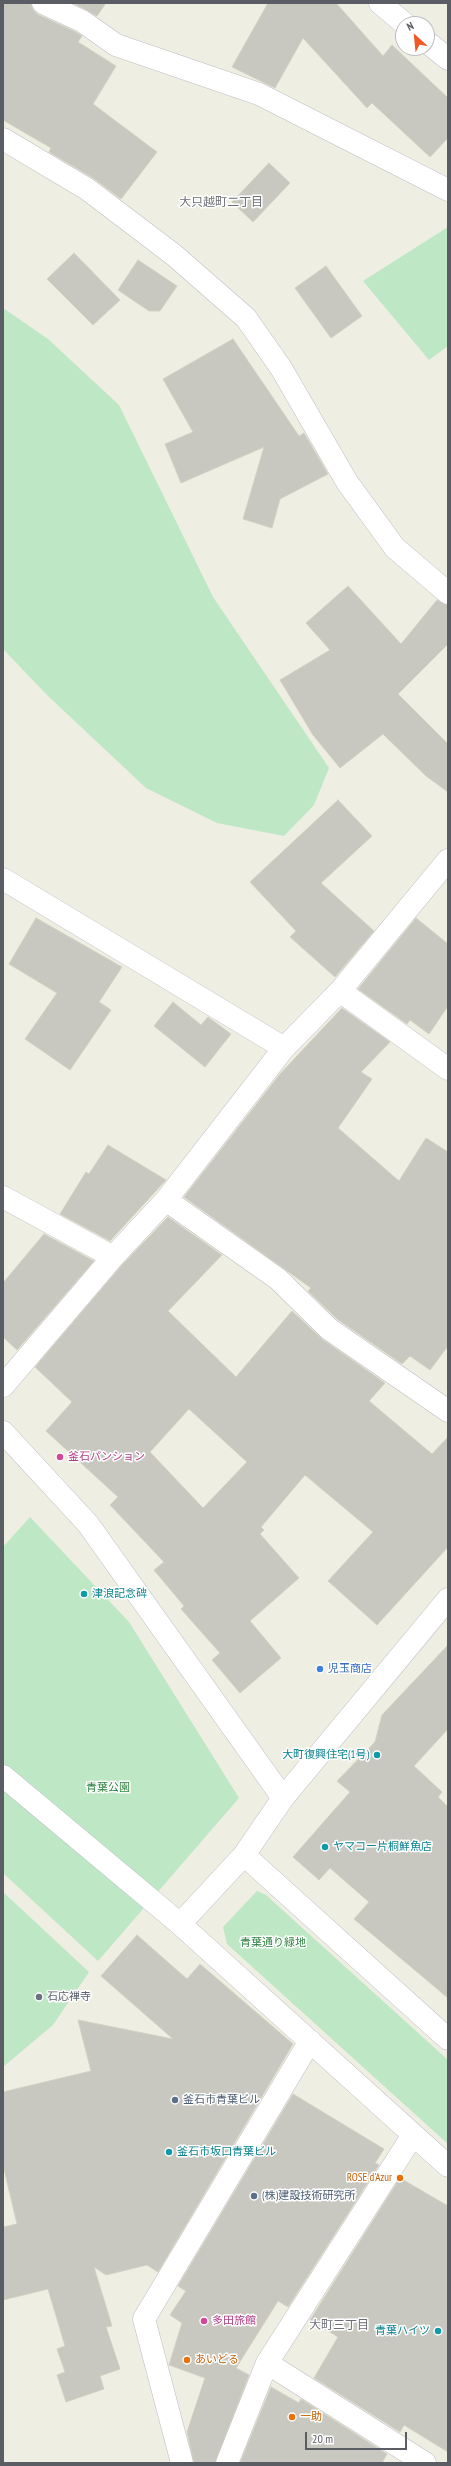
<!DOCTYPE html>
<meta charset="utf-8">
<style>
body{margin:0}
#map{position:relative;width:451px;height:2466px;overflow:hidden;background:#eeeee2;font-family:"PT Sans Narrow",sans-serif}
canvas{display:block}
.frame{position:absolute;inset:0;border:4px solid #5b5d64;pointer-events:none}
.north{position:absolute;left:395px;top:16px;width:40px;height:40px;box-sizing:border-box;background:#fff;border:1px solid #bdbec1;border-radius:50%;rotate:333deg;font-size:11px;font-weight:700;line-height:16px;text-align:center;color:#5b5d64}
.north::after{content:'';display:block;margin:auto;width:14px;height:18px;background:#f15826;clip-path:polygon(50% 0,100% 100%,50% 72%,0 100%)}
.scale{position:absolute;left:305px;top:2432px;width:102px;height:18px;box-sizing:border-box;border:2px solid #5b5d64;border-top:0;padding-left:5px;font-size:12px;line-height:14px;white-space:nowrap;color:#5b5d64;-webkit-text-stroke:3px #fff;paint-order:stroke}
</style>
<div id="map">
<canvas width="451" height="2466"></canvas>
<div class="frame"></div>
<div class="north">N</div>
<div class="scale">20 m</div>
</div>
<script>
const ctx = document.querySelector('canvas').getContext('2d');
ctx.lineJoin = 'round';
function fillPath(path, color) {
  ctx.fillStyle = color;
  ctx.fill(path, 'evenodd');
}
function shape(rows) {
  const path = new Path2D();
  for (const r of rows) {
    path.moveTo(r[0], r[1]);
    for (let i = 2; i < r.length; i += 2) path.lineTo(r[i], r[i + 1]);
  }
  return path;
}
function stroke(path, color, width, dash) {
  ctx.strokeStyle = color;
  ctx.lineWidth = width;
  ctx.lineCap = dash ? 'butt' : 'round';
  ctx.setLineDash(dash || []);
  ctx.stroke(path);
}
function drawText(font, color, halo, rows, align = 'center') {
  ctx.font = font + ' "PT Sans Narrow","Noto Sans JP",sans-serif';
  ctx.lineWidth = 3;
  ctx.setLineDash([]);
  ctx.textBaseline = 'middle';
  ctx.strokeStyle = halo;
  ctx.fillStyle = color;
  for (const [text, x, y, turn = 0] of rows) {
    ctx.save();
    ctx.translate(x, y);
    ctx.rotate((+turn || 0) * Math.PI / 180);
    ctx.textAlign = isNaN(turn) ? turn : align;
    if (halo) ctx.strokeText(text, 0, 0);
    ctx.fillText(text, 0, 0);
    ctx.restore();
  }
}
fillPath(shape([
 [448,227,448,346,429,360,363,281],
 [3,308,48,339,119,405,213,597,329,768,314,805,284,836,217,823,146,788,48,696,3,649],
 [30,1517,129,1622,239,1798,98,1961,3,1873,3,1547],
 [257,1891,266,1895,448,2060,448,2144,227,1944,223,1927],
 [3,1892,89,1972,53,2025,3,2067]
]), '#bee7c5');
const building = shape([
 [3,3,31,3,33,10,37,14,76,32,82,36,78,42,116,66,93,104,157,152,121,199,93,178,49,152,51,148,3,120,3,3],
 [73,3,106,3,97,16,73,3],
 [268,3,336,3,383,56,392,45,448,98,448,138,430,157,372,103,367,108,303,38,275,88,232,67,268,3],
 [269,163,290,183,253,222,232,202,269,163],
 [74,253,120,300,93,325,47,279,74,253],
 [138,260,177,286,160,311,149,311,118,290,138,260],
 [326,266,362,316,331,338,295,288,326,266],
 [233,339,299,436,304,433,328,474,280,499,272,528,243,519,264,447,181,483,165,444,193,432,163,379,233,339],
 [348,586,401,644,437,600,448,605,448,644,398,694,448,744,448,792,426,776,383,734,340,768,313,735,280,680,330,650,306,623,348,586],
 [338,800,372,836,321,883,374,931,335,977,290,937,296,931,250,882,338,800],
 [36,918,122,967,99,1002,111,1010,70,1070,25,1039,57,993,9,964,36,918],
 [416,918,448,944,448,1006,429,1034,410,1020,407,1024,358,989,416,918],
 [173,1002,201,1025,208,1017,231,1034,205,1067,154,1026,173,1002],
 [342,1008,390,1042,361,1072,372,1079,338,1128,399,1181,426,1138,448,1152,448,1346,430,1370,410,1356,402,1364,337,1319,308,1291,311,1288,184,1197,280,1074,342,1008],
 [108,1145,166,1180,110,1241,60,1214,86,1172,89,1174,108,1145],
 [168,1217,222,1255,168,1311,236,1377,292,1311,322,1339,385,1383,369,1401,432,1454,448,1437,448,1547,377,1625,328,1581,373,1532,305,1475,261,1527,264,1530,260,1534,299,1578,250,1621,281,1658,240,1693,212,1660,220,1653,181,1609,184,1606,154,1570,164,1562,110,1505,118,1497,46,1431,72,1402,35,1367,122,1265,168,1217],
 [189,1409,247,1462,203,1508,150,1452,189,1409],
 [44,1234,94,1261,17,1350,3,1337,3,1283,44,1234],
 [448,1645,448,1729,414,1766,442,1792,438,1797,448,1807,448,1998,354,1919,369,1902,330,1868,319,1880,293,1857,350,1792,337,1781,375,1742,382,1715,448,1645],
 [137,1935,187,1979,200,1964,293,2044,158,2272,147,2265,106,2275,94,2267,112,2326,106,2327,120,2369,100,2376,104,2389,66,2402,57,2375,65,2372,57,2349,65,2346,48,2289,3,2300,3,2227,17,2224,3,2165,3,2092,91,2071,78,2020,173,2039,101,1976,137,1935],
 [293,2094,384,2149,375,2163,379,2165,288,2307,278,2301,236,2368,249,2375,215,2463,194,2463,187,2432,205,2378,169,2365,182,2323,170,2315,186,2291,178,2286,293,2094],
 [400,2178,448,2206,448,2452,404,2425,400,2432,314,2378,338,2337,310,2320,400,2178],
 [271,2387,299,2403,301,2399,387,2454,382,2463,240,2463,271,2387]
]);
fillPath(building, '#c9c8c0');
stroke(building, '#d3d1c1', 1);
const minor = shape([
 [43,3,82,21,116,45,259,94,448,190],
 [380,3,405,24],
 [427,42,448,59],
 [3,139,87,189,174,255,246,318,281,368,347,482,395,548,448,593],
 [3,879,284,1048],
 [340,991,448,1069],
 [3,1197,113,1257],
 [166,1200,278,1279,329,1329,448,1411],
 [3,1386,113,1257,166,1200,284,1048,340,991,448,860],
 [3,1432,88,1524,283,1798],
 [3,1776,180,1924,448,2166],
 [244,1855,448,2039],
 [180,1924,244,1855,283,1798,448,1599],
 [267,2363,425,2463],
 [182,2463,144,2319,310,2041],
 [227,2463,267,2363,413,2135]
]);
stroke(minor, '#bdbec5', 23);
stroke(minor, '#fff', 22);
for (const [x, y, r, color] of [
 [60,1457,4,"#d1479c"],
 [84,1594,4,"#0f9aa8"],
 [320,1669,4,"#3f7fe0"],
 [377,1755,4,"#0f9aa8"],
 [325,1847,4,"#0f9aa8"],
 [39,1997,4,"#6b7280"],
 [175,2100,4,"#5c6f8a"],
 [169,2152,4,"#0f9aa8"],
 [400,2178,4,"#e8710a"],
 [254,2196,4,"#5c6f8a"],
 [204,2321,4,"#d1479c"],
 [438,2331,4,"#0f9aa8"],
 [187,2360,4,"#e8710a"],
 [292,2417,4,"#e8710a"]
]) {
  const dot = new Path2D();
  dot.arc(x, y, r, 0, 2 * Math.PI);
  ctx.fillStyle = color;
  ctx.fill(dot);
  stroke(dot, '#fff', 1.5);
}
drawText('11px', '#b23c85', '#fff', [
 ["釜石パンション",68,1457],
 ["多田旅館",212,2321]
], 'left');
drawText('11px', '#0d838f', '#fff', [
 ["津浪記念碑",92,1594],
 ["大町復興住宅(1号)",369,1755,"right"],
 ["ヤマコー片桐鮮魚店",333,1847],
 ["釜石市坂口青葉ビル",177,2152],
 ["青葉ハイツ",430,2331,"right"]
], 'left');
drawText('11px', '#366cbe', '#fff', [
 ["児玉商店",328,1669]
], 'left');
drawText('11px', '#308542', '#fff', [
 ["青葉公園",108,1788],
 ["青葉通り緑地",273,1943]
]);
drawText('11px', '#5b616d', '#fff', [
 ["石応禅寺",47,1997]
], 'left');
drawText('11px', '#4e5e75', '#fff', [
 ["釜石市青葉ビル",183,2100],
 ["(株)建設技術研究所",262,2196]
], 'left');
drawText('11px', '#c56008', '#fff', [
 ["ROSE d'Azur",392,2178,"right"],
 ["あいどる",195,2360],
 ["一助",300,2417]
], 'left');
drawText('12px', '#6c6f76', '#fff', [
 ["大只越町二丁目",221,203],
 ["大町三丁目",339,2326]
]);
</script>
